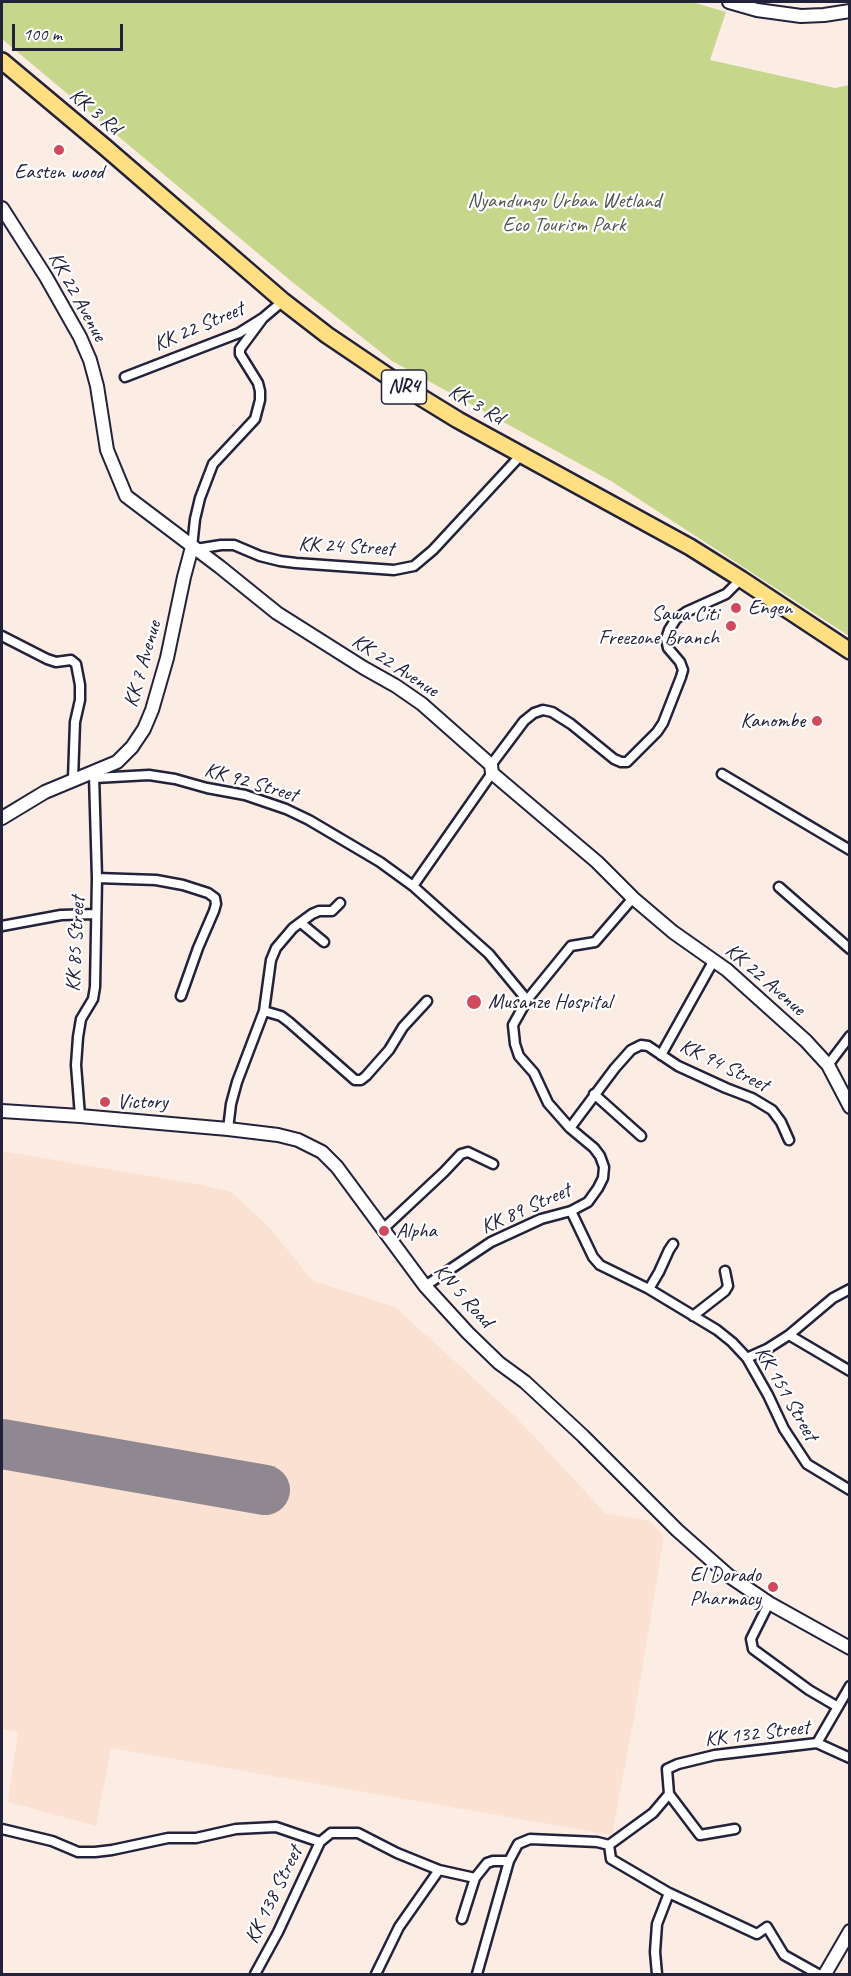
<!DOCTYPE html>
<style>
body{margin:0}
#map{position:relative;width:851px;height:1976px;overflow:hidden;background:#fcede4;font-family:Caveat,sans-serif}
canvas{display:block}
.frame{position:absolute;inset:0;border:3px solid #22223b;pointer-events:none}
.scale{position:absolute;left:12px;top:24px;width:111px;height:27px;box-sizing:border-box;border:3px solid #22223b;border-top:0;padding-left:8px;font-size:18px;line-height:21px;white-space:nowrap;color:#22223b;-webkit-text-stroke:4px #fff;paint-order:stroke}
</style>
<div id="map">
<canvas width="851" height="1976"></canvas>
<div class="frame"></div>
<div class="scale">100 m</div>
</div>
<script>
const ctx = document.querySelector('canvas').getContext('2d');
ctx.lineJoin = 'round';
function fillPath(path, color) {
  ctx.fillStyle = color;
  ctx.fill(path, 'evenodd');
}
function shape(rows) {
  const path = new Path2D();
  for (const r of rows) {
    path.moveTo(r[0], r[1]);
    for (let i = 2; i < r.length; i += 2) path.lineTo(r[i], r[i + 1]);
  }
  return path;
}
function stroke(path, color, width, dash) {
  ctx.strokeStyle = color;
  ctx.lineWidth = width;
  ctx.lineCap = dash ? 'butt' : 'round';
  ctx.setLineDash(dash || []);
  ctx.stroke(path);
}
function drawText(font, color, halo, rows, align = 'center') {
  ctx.font = font + ' Caveat,sans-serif';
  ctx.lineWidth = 4.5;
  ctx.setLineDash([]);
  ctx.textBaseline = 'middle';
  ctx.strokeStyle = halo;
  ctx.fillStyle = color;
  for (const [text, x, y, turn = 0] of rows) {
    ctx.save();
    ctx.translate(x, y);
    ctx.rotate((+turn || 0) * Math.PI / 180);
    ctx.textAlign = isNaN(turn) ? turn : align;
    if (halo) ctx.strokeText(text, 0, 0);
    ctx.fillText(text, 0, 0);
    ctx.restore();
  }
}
fillPath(shape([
 [2,1151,202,1185,231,1192,266,1224,313,1281,395,1307,516,1417,605,1513,650,1521,664,1536,634,1717,612,1835,111,1748,96,1826,8,1802,18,1732,2,1729]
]), '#fae1d1');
fillPath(shape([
 [2,2,692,2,726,12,710,60,835,88,849,85,849,636,611,481,392,361,291,281,2,39]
]), '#c6d78b');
stroke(shape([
 [2,1444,265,1490]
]), '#8f8890', 50);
const street = shape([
 [125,377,239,333,263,318,283,301],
 [192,547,195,519,200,498,213,464,255,419,260,400,260,391,258,383,240,354,240,349,263,318],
 [196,549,221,545,234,545,260,556,280,561,296,563,394,570,414,566,433,550,521,455],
 [2,636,47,659,56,662,71,660,76,664,80,685,80,700,75,722,73,779],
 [491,765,524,721,534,713,543,710,552,712,571,724,614,759,621,762,627,762,657,732,663,723,681,677,683,670,680,662,668,648,666,639,669,630,676,619,686,612,726,594,741,579],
 [722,774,850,850],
 [95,778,149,775,175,779,207,788,245,795,286,809,309,820,380,862,413,886,489,954,527,1000,513,1025,515,1044,519,1056,534,1073,548,1103,570,1128,594,1148,600,1156,604,1167,603,1178,598,1188,588,1202,571,1211,541,1219,491,1242,425,1286],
 [97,878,156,880,183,885,208,893,215,898,216,904,214,911,198,948,181,996],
 [413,886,492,773],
 [779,887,850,949],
 [301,923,324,942],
 [2,926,61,915,96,914],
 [527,1000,571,946,595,942,633,898],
 [264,1011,271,960,276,948,293,928,312,914,319,911,332,911,340,903],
 [661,1055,714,960],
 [828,1065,850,1036],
 [594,1094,641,1136],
 [80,1116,76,1065,78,1037,81,1019,93,999,95,987,97,878,94,775],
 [570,1128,615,1068,631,1050,641,1045,648,1046,678,1066,726,1088,752,1098,772,1110,781,1122,789,1140],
 [228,1129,231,1104,237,1082,264,1011,281,1016,289,1022,355,1080,361,1080,366,1076,389,1050,403,1027,427,1001],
 [571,1211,593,1257,600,1265,649,1289,717,1330,732,1342,747,1358,768,1395,784,1429,807,1464,850,1490],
 [382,1230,444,1172,461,1154,468,1152,493,1164],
 [649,1289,659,1272,669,1250,673,1244],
 [693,1316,725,1291,728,1286,725,1271],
 [789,1335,833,1298,850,1289],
 [747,1358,767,1349,789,1335,850,1371],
 [769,1603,751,1639,753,1649,809,1690,838,1707],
 [817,1743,850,1686],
 [669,1794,667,1769,678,1764,715,1755,817,1743,850,1758],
 [2,1829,52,1841,78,1852,95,1852,112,1850,168,1838,196,1838,236,1829,276,1827,320,1842],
 [609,1845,611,1859,669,1893,757,1934,767,1927,784,1955,818,1974],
 [462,1919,475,1878],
 [255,1974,278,1932,320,1842,331,1833,358,1833,397,1853,439,1870,475,1878,487,1863,493,1861,509,1861,518,1844,530,1839,597,1842,609,1845,653,1813,669,1794,700,1835,735,1829],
 [376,1974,399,1927,439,1870],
 [477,1974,509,1861],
 [657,1974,655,1952,657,1924,669,1893]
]);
const secondary = shape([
 [729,2,757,10,801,16,824,15,850,11],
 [2,208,46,277,80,337,90,360,97,386,107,450,126,496,220,567,277,613,364,668,396,686,422,704,491,765,492,773,597,862,633,898,673,932,727,970,806,1041,828,1065,850,1107],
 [2,818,45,792,117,762,132,747,144,729,152,710,167,658,184,577,192,547],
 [2,1111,80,1116,228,1129,278,1135,298,1140,322,1152,337,1167,425,1286,468,1333,499,1363,525,1382,583,1436,677,1530,729,1576,769,1603,850,1648],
 [825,1974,850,1931]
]);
const highway = shape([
 [2,61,106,148,283,301,327,335,401,385,458,420,690,547,741,579,850,651]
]);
stroke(street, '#22223b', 13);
stroke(secondary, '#22223b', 16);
stroke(highway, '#22223b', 20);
stroke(street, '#fff', 8);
stroke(secondary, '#fff', 12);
stroke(highway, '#ffdf80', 15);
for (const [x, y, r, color] of [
 [59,150,6,"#d1495b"],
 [736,608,6,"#d1495b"],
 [731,626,6,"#d1495b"],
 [817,721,6,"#d1495b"],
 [474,1002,8,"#d1495b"],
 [105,1102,6,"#d1495b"],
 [384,1231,6,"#d1495b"],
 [773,1587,6,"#d1495b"]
]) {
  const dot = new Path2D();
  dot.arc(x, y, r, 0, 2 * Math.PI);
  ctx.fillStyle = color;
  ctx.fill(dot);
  stroke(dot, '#fff', 2);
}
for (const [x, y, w] of [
 [404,387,45]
]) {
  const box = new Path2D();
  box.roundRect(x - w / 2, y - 17, w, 34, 4.5);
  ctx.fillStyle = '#fff';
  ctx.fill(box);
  stroke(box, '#22223b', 1.5);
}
drawText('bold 20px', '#22223b', null, [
 ["NR4",404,387]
]);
drawText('21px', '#22223b', '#fff', [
 ["KK 3 Rd",95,112,40],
 ["KK 22 Avenue",77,297,61],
 ["KK 22 Street",199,327,-23],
 ["KK 3 Rd",476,405,30],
 ["KK 24 Street",346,547,3],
 ["KK 7 Avenue",143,664,-74],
 ["KK 22 Avenue",395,666,33],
 ["KK 92 Street",251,783,16],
 ["KK 85 Street",76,944,-87],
 ["KK 22 Avenue",765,980,41],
 ["KK 94 Street",724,1066,26],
 ["KK 89 Street",526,1209,-24],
 ["KN 5 Road",463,1296,48],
 ["KK 151 Street",786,1394,60],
 ["KK 132 Street",757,1734,-7],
 ["KK 138 Street",274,1895,-64]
]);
drawText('21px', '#22223b', '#fff', [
 ["Easten wood",59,172,"center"],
 ["Engen",748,608],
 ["Sawa Citi",719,614,"right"],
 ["Freezone Branch",719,638,"right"],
 ["Kanombe",805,721,"right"],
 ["Musanze Hospital",488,1002],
 ["Victory",117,1102],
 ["Alpha",396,1231],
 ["El Dorado",761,1575,"right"],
 ["Pharmacy",761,1599,"right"]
], 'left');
drawText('21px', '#535853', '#fff', [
 ["Nyandungu Urban Wetland",564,201],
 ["Eco Tourism Park",564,225]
]);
</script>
